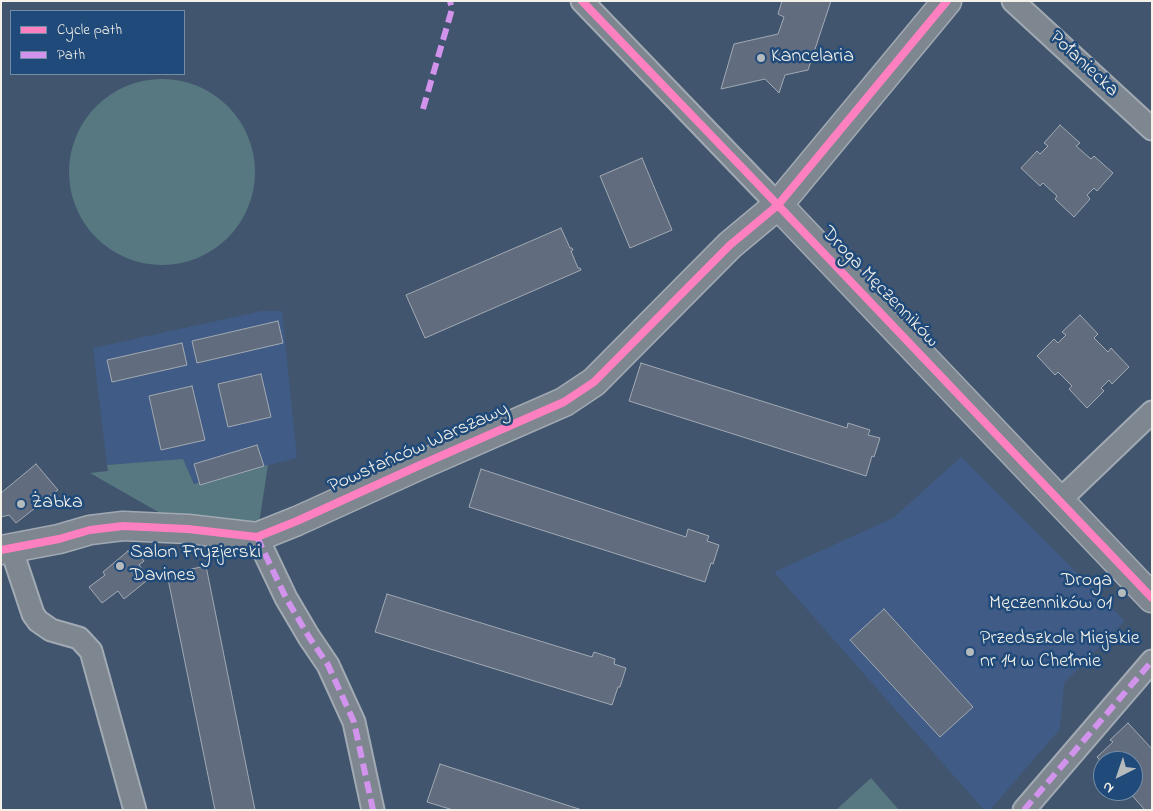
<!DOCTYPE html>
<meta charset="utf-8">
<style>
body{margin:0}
#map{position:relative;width:1153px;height:811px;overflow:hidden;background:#41556e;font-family:"Indie Flower",sans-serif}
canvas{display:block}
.frame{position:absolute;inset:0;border:2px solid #f4f1e8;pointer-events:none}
.legend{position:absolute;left:10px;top:10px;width:175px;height:65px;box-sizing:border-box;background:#1f4a7a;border:1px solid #748da6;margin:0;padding:6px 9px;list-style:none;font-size:15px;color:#f4f1e8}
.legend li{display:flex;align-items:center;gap:10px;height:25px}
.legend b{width:25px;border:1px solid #748da6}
.north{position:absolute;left:1093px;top:751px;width:50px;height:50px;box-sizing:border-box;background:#1f4a7a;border:1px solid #748da6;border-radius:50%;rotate:221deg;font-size:14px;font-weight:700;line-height:20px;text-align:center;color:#f4f1e8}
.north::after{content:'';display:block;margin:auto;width:18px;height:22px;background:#b5babd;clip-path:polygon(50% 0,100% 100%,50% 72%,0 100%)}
</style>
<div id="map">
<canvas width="1153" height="811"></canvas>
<div class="frame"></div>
<ul class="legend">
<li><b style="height:6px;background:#ff80c0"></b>Cycle path</li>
<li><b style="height:6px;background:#d193ec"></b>Path</li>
</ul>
<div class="north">N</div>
</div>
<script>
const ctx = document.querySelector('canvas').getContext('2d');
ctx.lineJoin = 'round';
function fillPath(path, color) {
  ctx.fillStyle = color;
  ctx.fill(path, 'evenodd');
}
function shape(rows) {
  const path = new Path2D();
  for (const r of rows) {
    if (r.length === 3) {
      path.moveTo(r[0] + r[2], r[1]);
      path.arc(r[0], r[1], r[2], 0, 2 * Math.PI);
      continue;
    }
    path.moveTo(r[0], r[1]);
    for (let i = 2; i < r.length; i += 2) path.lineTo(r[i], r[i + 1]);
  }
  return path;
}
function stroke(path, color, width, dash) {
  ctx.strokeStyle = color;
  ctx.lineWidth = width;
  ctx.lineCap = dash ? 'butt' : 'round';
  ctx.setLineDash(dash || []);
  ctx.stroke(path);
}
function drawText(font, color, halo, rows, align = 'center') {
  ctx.font = font + ' "Indie Flower",sans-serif';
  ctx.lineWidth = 5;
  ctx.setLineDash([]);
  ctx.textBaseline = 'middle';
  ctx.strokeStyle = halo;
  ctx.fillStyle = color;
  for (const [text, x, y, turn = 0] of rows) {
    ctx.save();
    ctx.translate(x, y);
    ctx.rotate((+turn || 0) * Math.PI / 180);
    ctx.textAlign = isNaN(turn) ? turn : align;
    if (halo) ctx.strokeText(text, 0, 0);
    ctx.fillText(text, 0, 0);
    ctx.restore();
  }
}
fillPath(shape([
 [262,311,282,311,297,458,194,484,183,460,107,465,93,348],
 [961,457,1125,621,1064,683,1060,729,990,810,984,810,774,572,893,518]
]), '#405b85');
fillPath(shape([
 [162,172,93],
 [183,459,194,484,268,465,257,537,188,529,90,473,108,471,107,465],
 [871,778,899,810,836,810]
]), '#577880');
const building = shape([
 [782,1,831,1,808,70,785,75,779,93,765,79,721,89,734,44,778,34,784,17,778,14,782,1],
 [1060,125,1080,143,1076,146,1091,159,1094,156,1113,173,1097,191,1094,188,1087,195,1090,199,1074,217,1055,199,1057,196,1043,183,1040,186,1021,168,1037,151,1040,154,1048,146,1044,143,1060,125],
 [642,158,672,230,630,248,600,176,642,158],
 [561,228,570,248,572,248,573,250,571,251,578,268,580,268,581,270,425,338,406,295,561,228],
 [1080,315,1098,334,1094,338,1108,352,1111,348,1129,367,1112,384,1109,380,1101,388,1104,391,1087,408,1069,389,1072,386,1058,372,1055,375,1037,356,1054,339,1058,343,1066,335,1062,332,1080,315],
 [278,321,283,343,197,363,192,341,278,321],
 [182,343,187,365,112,382,107,360,182,343],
 [641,363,847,428,848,423,870,430,868,435,880,438,874,457,872,456,866,476,629,401,641,363],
 [261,374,271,417,228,427,218,384,261,374],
 [192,386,205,440,161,450,149,396,192,386],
 [257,445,264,466,200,485,194,464,257,445],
 [36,464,58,490,16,523,9,515,1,517,1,493,36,464],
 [481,469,686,537,688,529,709,536,707,541,719,545,713,564,711,563,705,582,469,507,481,469],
 [128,551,129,553,136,551,144,561,139,565,150,578,124,599,118,591,102,603,89,587,105,575,103,572,128,551],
 [206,566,255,810,215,810,167,574,206,566],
 [387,594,592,657,594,652,615,659,614,664,626,668,620,687,618,687,612,705,375,632,387,594],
 [884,609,973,707,940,737,850,640,884,609],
 [1128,723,1152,749,1152,810,1145,810,1128,791,1133,791,1133,761,1103,761,1103,764,1097,757,1113,742,1110,740,1128,723],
 [440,764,582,810,453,810,427,802,440,764]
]);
fillPath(building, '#616c7f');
stroke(building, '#a1aab3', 1);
const street = shape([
 [582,1,778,205],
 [1013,1,1152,129],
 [1059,501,1152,412],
 [257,537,286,598,309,637,328,665,354,722,373,810],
 [11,548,33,614,38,621,51,630,79,638,91,651,135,810],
 [1024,810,1152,661]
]);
const secondary = shape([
 [778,205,1152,598],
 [1,550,59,539,90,530,123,526,188,529,257,537,297,521,418,466,564,402,594,382,730,245,778,205,947,1]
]);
stroke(street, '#a1aab3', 25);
stroke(secondary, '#a1aab3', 31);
stroke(street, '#7e868f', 21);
stroke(secondary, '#7e868f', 28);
stroke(shape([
 [423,109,452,9,450,1],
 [257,537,286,598,309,637,328,665,354,722,373,810],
 [1024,810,1152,661]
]), '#d193ec', 6, [12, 6]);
stroke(shape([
 [582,1,754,180,1152,598],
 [1,550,59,539,90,530,123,526,188,529,257,537,297,521,418,466,564,402,594,382,730,245,778,205,947,1]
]), '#ff80c0', 8);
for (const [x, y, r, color] of [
 [761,58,5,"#b5babd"],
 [21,504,5,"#b5babd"],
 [120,566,5,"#b5babd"],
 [1122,593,5,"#b5babd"],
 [970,652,5,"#b5babd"]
]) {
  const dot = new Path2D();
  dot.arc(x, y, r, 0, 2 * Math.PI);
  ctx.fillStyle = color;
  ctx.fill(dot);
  stroke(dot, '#1f4a7a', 2);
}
drawText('20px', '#f4f1e8', '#1f4a7a', [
 ["Kancelaria",771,58],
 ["Żabka",31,504],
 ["Salon Fryzjerski",130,554],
 ["Davines",130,577],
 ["Droga",1112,582,"right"],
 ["Męczenników 01",1112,605,"right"],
 ["Przedszkole Miejskie",980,640],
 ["nr 14 w Chełmie",980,663]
], 'left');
drawText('20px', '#f4f1e8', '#1f4a7a', [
 ["Połaniecka",1083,65,43],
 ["Droga Męczenników",879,288,46],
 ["Powstańców Warszawy",419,449,-24]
]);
</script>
